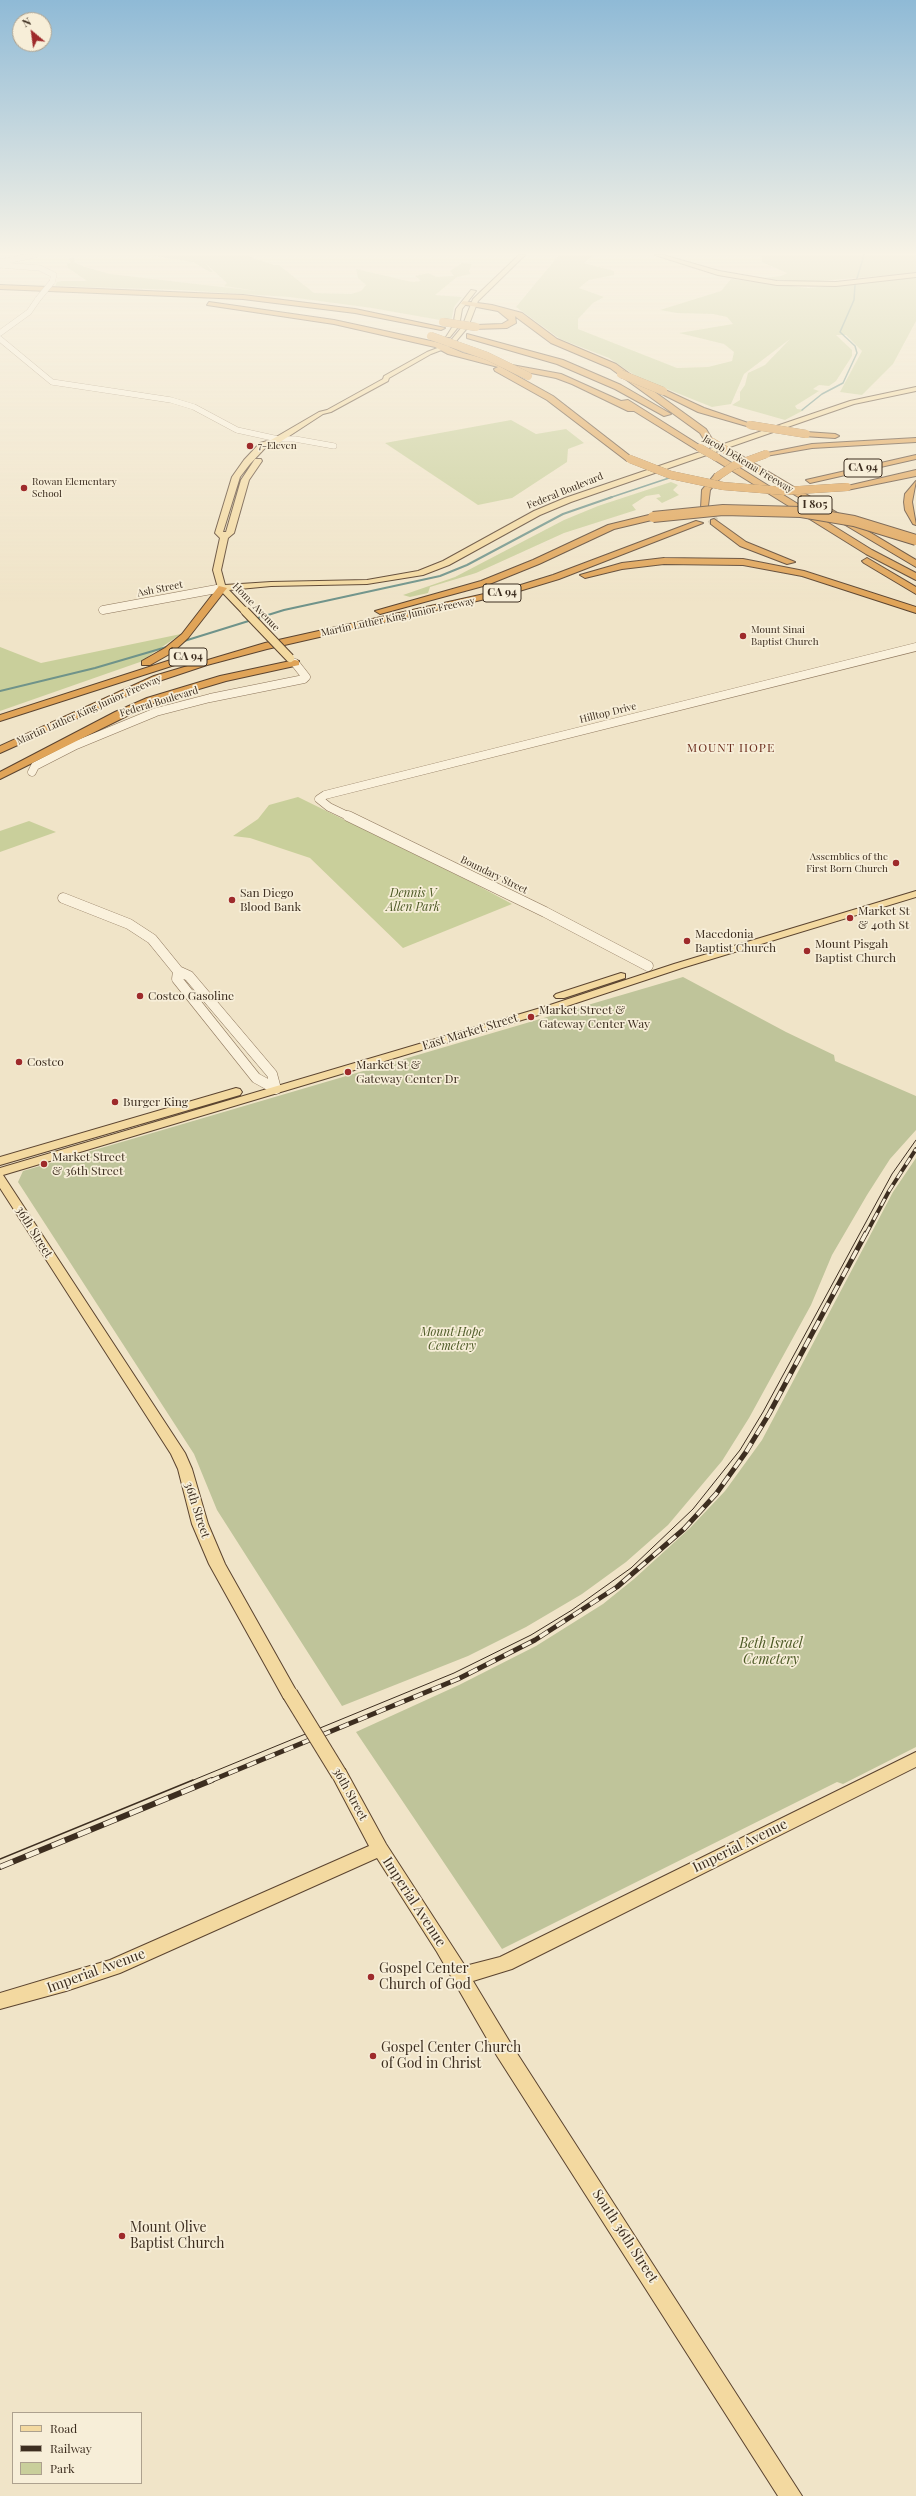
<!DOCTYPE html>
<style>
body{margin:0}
#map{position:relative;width:916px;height:2496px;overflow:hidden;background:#f0e4c8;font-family:"Playfair Display",serif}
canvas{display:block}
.legend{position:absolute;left:12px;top:2412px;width:130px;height:72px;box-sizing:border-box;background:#f7eed8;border:1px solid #ada18e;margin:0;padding:5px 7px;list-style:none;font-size:12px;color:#3d2e20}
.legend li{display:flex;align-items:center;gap:8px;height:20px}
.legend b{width:20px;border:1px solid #ada18e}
.north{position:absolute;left:12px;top:12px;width:40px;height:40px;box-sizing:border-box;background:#f7eed8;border:1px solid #ada18e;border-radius:50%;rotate:331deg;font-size:11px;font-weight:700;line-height:16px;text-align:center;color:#3d2e20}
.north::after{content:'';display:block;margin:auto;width:14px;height:18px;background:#9e2a2b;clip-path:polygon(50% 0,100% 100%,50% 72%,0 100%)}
</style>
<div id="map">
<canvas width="916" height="2496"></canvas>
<ul class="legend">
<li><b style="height:5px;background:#f3d9a0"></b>Road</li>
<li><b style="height:5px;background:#3d2e20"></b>Railway</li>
<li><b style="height:11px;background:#c9cf9b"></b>Park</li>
</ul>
<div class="north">N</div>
</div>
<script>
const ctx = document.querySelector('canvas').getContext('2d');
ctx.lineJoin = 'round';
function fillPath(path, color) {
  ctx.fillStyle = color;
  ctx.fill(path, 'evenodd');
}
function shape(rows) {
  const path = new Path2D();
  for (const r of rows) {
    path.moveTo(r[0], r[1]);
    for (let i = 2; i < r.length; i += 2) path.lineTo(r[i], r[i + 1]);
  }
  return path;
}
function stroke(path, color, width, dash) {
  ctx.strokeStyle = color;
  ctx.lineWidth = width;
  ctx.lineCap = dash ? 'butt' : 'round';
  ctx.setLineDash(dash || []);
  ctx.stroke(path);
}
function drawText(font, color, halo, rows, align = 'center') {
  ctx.font = font + ' "Playfair Display",serif';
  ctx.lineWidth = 3.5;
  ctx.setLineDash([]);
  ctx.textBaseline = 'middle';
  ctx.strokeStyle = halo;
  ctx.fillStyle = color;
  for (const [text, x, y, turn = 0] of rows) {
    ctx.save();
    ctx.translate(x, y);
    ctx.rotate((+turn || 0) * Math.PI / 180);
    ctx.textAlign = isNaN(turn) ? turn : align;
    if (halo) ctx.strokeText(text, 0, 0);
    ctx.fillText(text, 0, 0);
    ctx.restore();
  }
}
fillPath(shape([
 [150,255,248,255,250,257,274,265,279,265,314,293,351,294,361,291,366,285,358,278,356,269,412,282,421,281,415,276,428,273,437,277,454,276,450,271,462,263,472,264,469,271,471,274,457,277,435,295,462,297,454,307,451,322,372,308,289,297,181,290,55,286,57,282,61,281,87,281,68,268,67,264,71,262,69,259,74,258,75,263,85,267,110,274,257,291,224,286,227,283,204,262,213,272,210,272,193,262],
 [559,255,593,255,584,263,614,271,614,275,589,280,579,288,604,297,593,303,578,319,578,329,677,368,708,367,732,361,734,352,724,344,679,333,733,324,727,317,713,314,677,313,660,310,721,291,731,279,808,288,916,277,916,321,893,364,862,395,840,392,862,351,846,335,836,335,852,350,852,356,836,381,829,386,819,385,813,389,819,391,795,406,797,409,804,410,785,420,732,405,740,400,740,392,745,385,748,373,765,365,790,339,744,374,731,404,712,407,637,377,609,358,560,339,516,307],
 [762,255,916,255,916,273,808,282,783,281,764,278,781,276,787,273,762,262],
 [511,420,536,434,566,429,584,443,568,449,567,462,512,498,478,505,385,443],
 [671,482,678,485,673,490,679,495,662,503,656,498,661,497,659,494,646,496,632,505,636,510,564,533,476,573,430,587,428,593,410,597,403,595,455,577,564,520,598,506],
 [181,634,140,662,0,711,0,647,41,663],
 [298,797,473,883,512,904,403,948,310,858,250,838,233,836,258,819,269,805],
 [29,821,56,832,0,852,0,831]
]), '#c9cf9b');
fillPath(shape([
 [683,977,786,1032,834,1055,835,1061,916,1096,916,1130,890,1159,867,1195,832,1255,811,1305,749,1418,722,1461,668,1525,626,1562,582,1594,526,1627,468,1656,342,1706,217,1510,194,1454,18,1182,23,1171],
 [916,1158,916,1747,843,1784,837,1782,502,1949,356,1732,459,1685,536,1646,603,1604,634,1579,690,1528,725,1491,762,1440,893,1192]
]), '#bfc49a');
stroke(shape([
 [802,410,822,394,843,383,857,353,855,346,840,332,854,300,855,285,864,255],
 [609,498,672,477]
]), '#6f938a', 1.5);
stroke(shape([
 [181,642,284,610,440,576,467,565,563,514,612,497],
 [0,691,95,668,170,646]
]), '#6f938a', 2);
stroke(shape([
 [704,506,714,522]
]), '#ccc0a6', 10, [10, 5]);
const minorFar2 = shape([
 [0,262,35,255],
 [0,265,40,268,54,275,52,282],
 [0,333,29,312,38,299],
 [0,339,52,382,171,400,194,407,237,430,278,439,295,439,334,446]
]);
const minorFar1 = shape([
 [103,610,222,588],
 [32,772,35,766,76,745,156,712,210,698,304,679,306,677,295,663],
 [350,817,329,807,319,799,325,795,916,647]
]);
const minor = shape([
 [348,816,545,912,648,966],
 [63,898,129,924,152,939,178,971,189,976,272,1074,276,1089],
 [178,971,177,979,256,1078,276,1089]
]);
const major = shape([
 [519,255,525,255,478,301,468,327,452,346,431,354,389,378,388,381,331,412,323,414,277,444,266,447,250,464,240,477,223,532,226,532,241,480,255,459,261,459,262,461,249,480,234,533,228,538,221,570,225,585,271,582,367,580,418,571,443,561,534,511,565,498,850,401,916,387,916,391,854,404,571,502,540,515,449,565,423,575,367,584,271,586,229,590,249,611,242,613,218,588,213,570,220,538,215,533,232,477,244,460,260,443,271,440,319,412,327,410,383,379,384,376,427,352,448,344,462,327,473,299,519,255],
 [655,255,663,255,719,271,777,281,836,282,916,273,916,277,836,286,777,285,718,275,655,255],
 [471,290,476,291,462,309,459,326,450,337,446,337,453,326,456,309,471,290],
 [916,891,916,897,682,968,552,1011,3,1175,185,1453,192,1469,208,1524,225,1564,298,1694,296,1699,290,1700,284,1699,209,1564,192,1524,178,1469,171,1454,0,1188,0,1168,544,1007,674,964,916,891],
 [621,973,625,974,625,978,564,998,556,998,554,996,556,994,621,973],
 [236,1088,240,1089,242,1092,240,1095,0,1165,0,1157,236,1088],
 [916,1752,916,1767,512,1969,473,1981,511,2044,802,2496,778,2496,497,2056,437,1952,377,1858,120,1973,66,1991,0,2009,0,1993,110,1960,369,1846,331,1774,333,1769,339,1767,345,1769,386,1844,465,1966,500,1957,916,1752]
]);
const highway = shape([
 [0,285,243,295,355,309,445,328,441,330,355,313,243,299,0,289,0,285],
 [463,301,492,305,522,313,557,339,616,364,706,429,712,439,705,441,700,433,610,368,551,343,516,317,515,316,516,323,507,328,473,329,476,325,502,324,509,320,498,311,461,304,463,301],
 [209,302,334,320,440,343,463,353,501,363,561,374,621,401,628,400,704,448,697,450,634,411,628,411,572,384,556,378,501,367,553,396,634,459,627,461,547,400,495,371,494,369,498,367,448,354,435,347,334,324,207,305,209,302],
 [467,334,563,360,621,385,671,414,664,416,615,389,557,364,467,338,467,334],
 [663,389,704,408,754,425,750,427,698,412,660,393,659,391,663,389],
 [806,432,835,434,839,436,835,438,803,436,802,434,806,432],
 [916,438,916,442,812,448,766,456,762,454,812,444,916,438],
 [726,450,732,450,916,560,916,567,726,454,726,450],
 [713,455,719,455,872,550,916,573,916,580,866,554,713,459,713,455],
 [916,455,916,459,810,483,806,480,916,455],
 [916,470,916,476,847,490,843,487,916,470],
 [715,474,722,476,710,490,708,506,701,508,702,490,715,474],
 [916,481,912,502,916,525,913,524,905,510,904,502,905,494,916,481],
 [653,514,657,517,656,519,614,529,539,564,487,585,380,614,375,611,481,581,533,560,608,525,653,514],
 [714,519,746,542,795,562,787,564,740,546,711,524,711,520,714,519],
 [696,521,703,523,559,579,516,592,267,649,207,665,162,680,0,753,0,746,154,676,265,643,511,588,553,575,696,521],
 [664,558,743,559,804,571,916,607,916,613,802,576,743,565,664,564,622,569,585,578,580,575,622,563,664,558],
 [867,558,916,587,916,594,864,563,862,561,867,558],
 [219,586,227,588,188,638,173,652,150,665,142,665,142,661,165,648,182,634,219,586],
 [180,657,185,660,184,662,0,721,0,715,180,657],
 [295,660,299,661,299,665,226,681,155,702,0,779,0,772,115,712,147,698,220,676,295,660]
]);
stroke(minorFar2, '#8d765c', 6);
stroke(minorFar1, '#8d765c', 9);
stroke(minor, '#8d765c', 11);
stroke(major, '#5b4430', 2);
stroke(highway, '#5b4430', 2);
stroke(minorFar2, '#faf1dc', 5.5);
stroke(minorFar1, '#faf1dc', 8);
stroke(minor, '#faf1dc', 10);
fillPath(major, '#f3d9a0');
fillPath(highway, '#e0a458');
stroke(shape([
 [191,1781,454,1673,531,1635,572,1610,631,1568,693,1509,740,1450,763,1412,892,1174,916,1140]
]), '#3d2e20', 1);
stroke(shape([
 [0,1859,193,1780]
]), '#3d2e20', 1.5);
const railFar2 = shape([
 [866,1234,889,1191,916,1149]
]);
const railFar1 = shape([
 [210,1781,458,1679,535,1640,617,1587,684,1529,716,1494,746,1452,769,1414,866,1233]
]);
const rail = shape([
 [0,1867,212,1780]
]);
stroke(railFar2, '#3d2e20', 4);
stroke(railFar1, '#3d2e20', 5);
stroke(rail, '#3d2e20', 6);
stroke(railFar2, '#f7eed8', 2.5, [8]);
stroke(railFar1, '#f7eed8', 3.5, [10]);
stroke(rail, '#f7eed8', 4.5, [14]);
const minorBridge = shape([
 [38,299,52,282]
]);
const majorBridgeFar1 = shape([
 [245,611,290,658]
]);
const majorBridge = shape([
 [290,1694,339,1774]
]);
const highwayBridgeFar1 = shape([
 [443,322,476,327],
 [431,336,487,356,528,376],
 [621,374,663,391],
 [750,425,806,434],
 [712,442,729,452],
 [700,448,716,457],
 [630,459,671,475,723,486,784,491,847,487],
 [718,476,733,466,766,454]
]);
const highwayBridge = shape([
 [653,517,723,510,801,512,854,521,916,540]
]);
stroke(minorBridge, '#8d765c', 6, []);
stroke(majorBridgeFar1, '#5b4430', 10, []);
stroke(majorBridge, '#5b4430', 17, []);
stroke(highwayBridgeFar1, '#5b4430', 8, []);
stroke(highwayBridge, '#5b4430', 12, []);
stroke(minorBridge, '#faf1dc', 5.5);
stroke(majorBridgeFar1, '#f3d9a0', 8);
stroke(majorBridge, '#f3d9a0', 15);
stroke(highwayBridgeFar1, '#e0a458', 8);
stroke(highwayBridge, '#e0a458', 10);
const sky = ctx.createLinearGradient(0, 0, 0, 604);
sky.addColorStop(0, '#8fbad6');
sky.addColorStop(0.42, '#f8f3e6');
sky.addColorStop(1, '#f8f3e600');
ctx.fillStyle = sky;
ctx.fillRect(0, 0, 916, 604);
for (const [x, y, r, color] of [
 [250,446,4,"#9e2a2b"],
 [24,488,4,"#9e2a2b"],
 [743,636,4,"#9e2a2b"],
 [896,863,4,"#9e2a2b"],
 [232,900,4,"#9e2a2b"],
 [850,918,4,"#9e2a2b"],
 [687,941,4,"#9e2a2b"],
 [807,951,4,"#9e2a2b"],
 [140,996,4,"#9e2a2b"],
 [531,1017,4,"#9e2a2b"],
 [19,1062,4,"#9e2a2b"],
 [348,1072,4,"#9e2a2b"],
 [115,1102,4,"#9e2a2b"],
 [44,1164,4,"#9e2a2b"],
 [371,1977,4,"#9e2a2b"],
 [373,2056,4,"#9e2a2b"],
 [122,2236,4,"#9e2a2b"]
]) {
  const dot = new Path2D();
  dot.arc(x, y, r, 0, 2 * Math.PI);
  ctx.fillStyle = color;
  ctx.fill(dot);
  stroke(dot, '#f7eed8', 1.5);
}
drawText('10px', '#3d2e20', '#f7eed8', [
 ["7-Eleven",258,446],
 ["Rowan Elementary",32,482],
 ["School",32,494],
 ["Mount Sinai",751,630],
 ["Baptist Church",751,642],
 ["Assemblies of the",888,857,"right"],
 ["First Born Church",888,869,"right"]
], 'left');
drawText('10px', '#3d2e20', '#f7eed8', [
 ["Jacob Dekema Freeway",748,464,31],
 ["Federal Boulevard",565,491,-22],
 ["Ash Street",160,589,-11],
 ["Home Avenue",256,607,46],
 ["Martin Luther King Junior Freeway",398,617,-12],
 ["Federal Boulevard",159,702,-17],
 ["Martin Luther King Junior Freeway",89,710,-24],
 ["Hilltop Drive",608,713,-14],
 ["Boundary Street",494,875,26]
]);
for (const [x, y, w] of [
 [863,468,38],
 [815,505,34],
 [502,593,38],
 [188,657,38]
]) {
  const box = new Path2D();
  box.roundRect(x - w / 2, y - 9, w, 18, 3);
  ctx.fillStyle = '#f7eed8';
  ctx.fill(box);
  stroke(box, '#3d2e20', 1);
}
drawText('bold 11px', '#3d2e20', null, [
 ["CA 94",863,468],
 ["I 805",815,505],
 ["CA 94",502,593],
 ["CA 94",188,657]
]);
ctx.letterSpacing = '1px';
drawText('12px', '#6b2e1e', '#f7eed8', [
 ["MOUNT HOPE",731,748]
]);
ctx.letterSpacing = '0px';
drawText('12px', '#3d2e20', '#f7eed8', [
 ["San Diego",240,893],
 ["Blood Bank",240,907],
 ["Market St",858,911],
 ["& 40th St",858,925],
 ["Macedonia",695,934],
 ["Baptist Church",695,948],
 ["Mount Pisgah",815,944],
 ["Baptist Church",815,958],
 ["Costco Gasoline",148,996],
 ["Market Street &",539,1010],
 ["Gateway Center Way",539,1024],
 ["Costco",27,1062],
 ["Market St &",356,1065],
 ["Gateway Center Dr",356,1079],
 ["Burger King",123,1102],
 ["Market Street",52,1157],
 ["& 36th Street",52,1171]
], 'left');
drawText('italic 12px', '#4d5a26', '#f7eed8', [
 ["Dennis V",413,893],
 ["Allen Park",413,907],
 ["Mount Hope",452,1332],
 ["Cemetery",452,1346]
]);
drawText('12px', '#3d2e20', '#f7eed8', [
 ["East Market Street",470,1032,-17],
 ["36th Street",34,1232,58],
 ["36th Street",197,1510,72],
 ["36th Street",350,1794,61]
]);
drawText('italic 14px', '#4d5a26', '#f7eed8', [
 ["Beth Israel",771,1644],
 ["Cemetery",771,1660]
]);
drawText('14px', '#3d2e20', '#f7eed8', [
 ["Imperial Avenue",740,1846,-26],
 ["Imperial Avenue",414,1902,57],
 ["Imperial Avenue",96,1971,-20],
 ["South 36th Street",625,2236,57]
]);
drawText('14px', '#3d2e20', '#f7eed8', [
 ["Gospel Center",379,1969],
 ["Church of God",379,1985],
 ["Gospel Center Church",381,2048],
 ["of God in Christ",381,2064],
 ["Mount Olive",130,2228],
 ["Baptist Church",130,2244]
], 'left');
</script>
